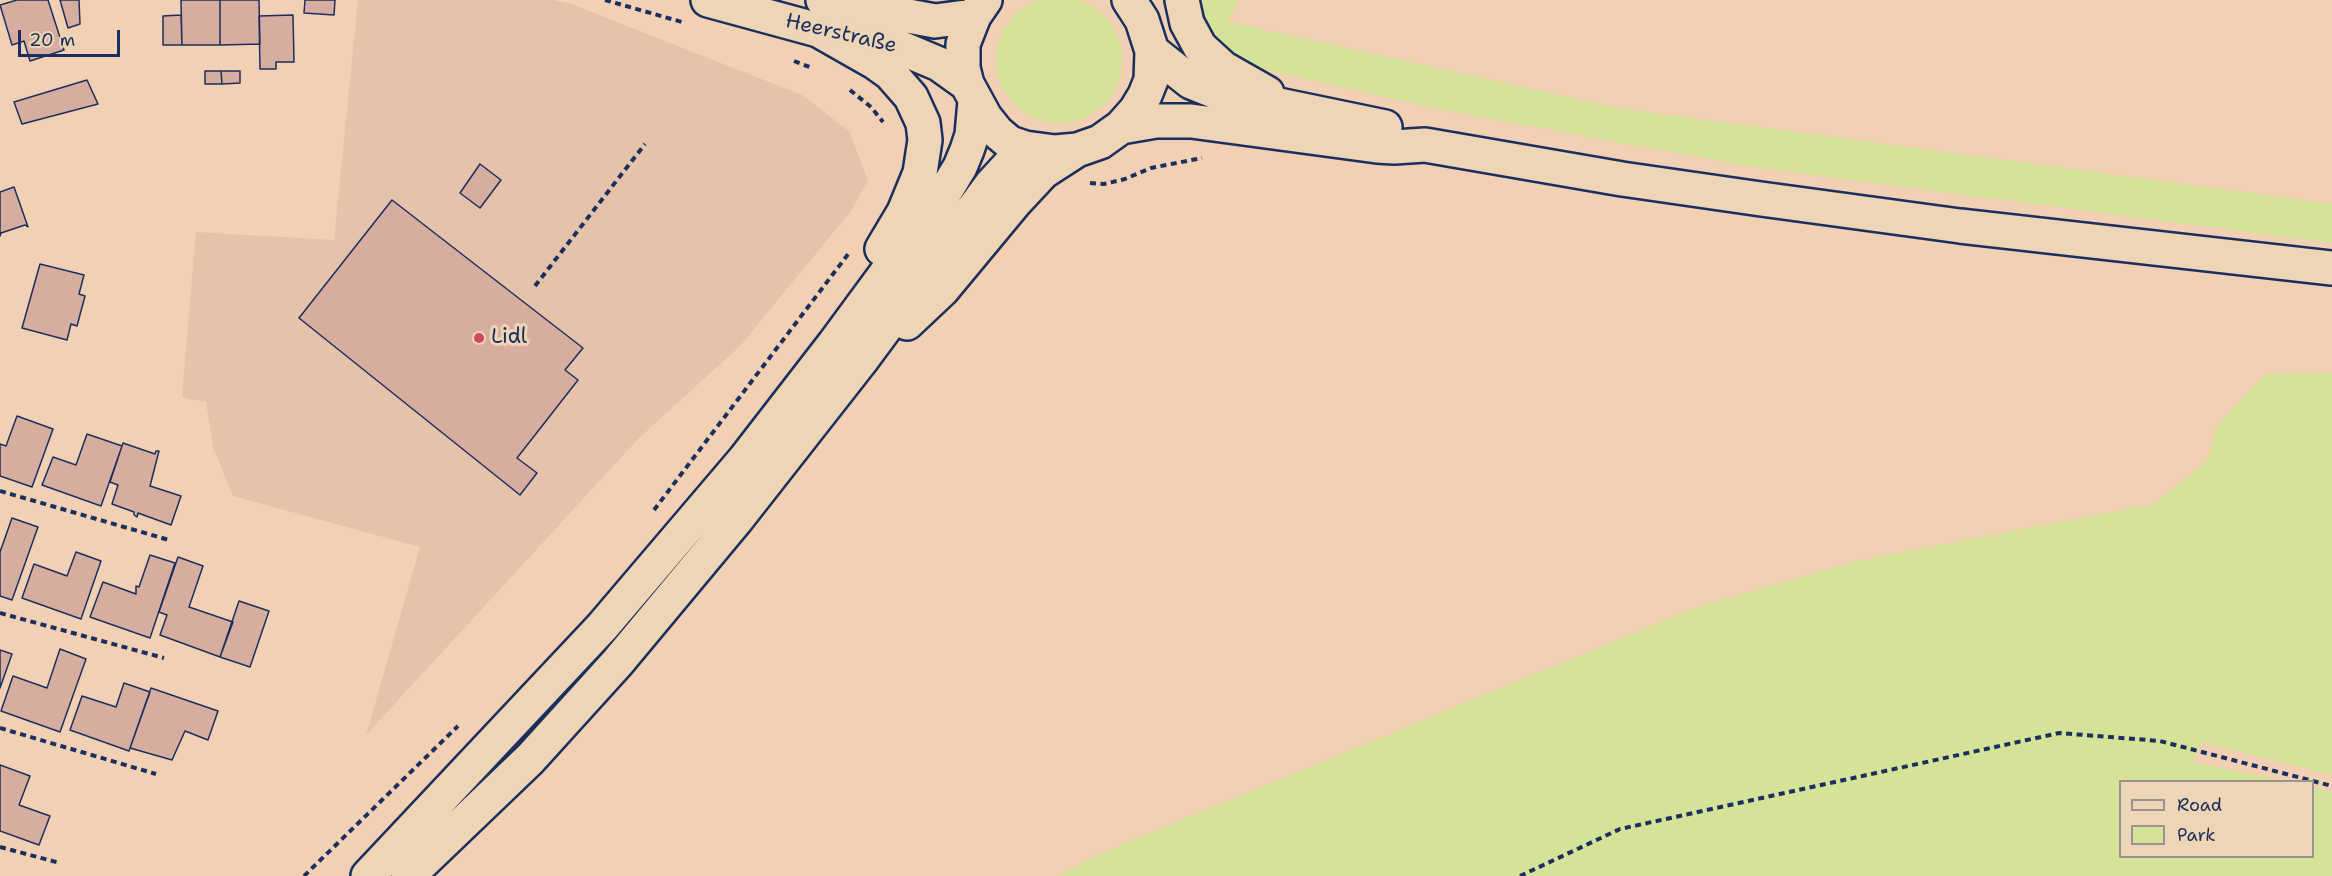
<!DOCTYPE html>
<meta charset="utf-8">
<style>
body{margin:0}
#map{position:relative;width:2332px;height:876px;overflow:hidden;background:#f1d0b3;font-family:"Shantell Sans",sans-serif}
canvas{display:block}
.legend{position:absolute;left:2119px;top:780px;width:195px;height:78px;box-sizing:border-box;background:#edd5b5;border:2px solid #999392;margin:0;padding:8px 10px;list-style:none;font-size:18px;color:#1b2f5e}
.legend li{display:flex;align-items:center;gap:12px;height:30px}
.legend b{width:30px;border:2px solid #999392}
.scale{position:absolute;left:18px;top:30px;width:102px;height:27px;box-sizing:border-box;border:3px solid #1b2f5e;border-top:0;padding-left:8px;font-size:18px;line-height:21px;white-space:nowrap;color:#1b2f5e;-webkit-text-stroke:4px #edd5b5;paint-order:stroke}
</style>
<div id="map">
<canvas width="2332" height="876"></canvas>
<ul class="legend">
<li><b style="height:8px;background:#edd5b5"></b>Road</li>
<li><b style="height:16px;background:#d4e397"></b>Park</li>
</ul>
<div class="scale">20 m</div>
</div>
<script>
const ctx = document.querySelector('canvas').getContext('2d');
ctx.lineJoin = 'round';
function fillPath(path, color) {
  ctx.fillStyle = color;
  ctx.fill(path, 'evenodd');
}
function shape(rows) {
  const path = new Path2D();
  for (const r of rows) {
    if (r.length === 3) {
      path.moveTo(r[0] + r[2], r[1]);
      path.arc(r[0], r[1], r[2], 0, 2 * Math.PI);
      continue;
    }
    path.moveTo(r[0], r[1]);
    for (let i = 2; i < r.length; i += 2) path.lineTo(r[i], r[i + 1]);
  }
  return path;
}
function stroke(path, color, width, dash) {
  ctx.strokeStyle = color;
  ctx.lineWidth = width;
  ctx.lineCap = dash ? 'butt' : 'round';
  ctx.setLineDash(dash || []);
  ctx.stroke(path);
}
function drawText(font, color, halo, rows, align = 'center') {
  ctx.font = font + ' "Shantell Sans",sans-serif';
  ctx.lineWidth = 6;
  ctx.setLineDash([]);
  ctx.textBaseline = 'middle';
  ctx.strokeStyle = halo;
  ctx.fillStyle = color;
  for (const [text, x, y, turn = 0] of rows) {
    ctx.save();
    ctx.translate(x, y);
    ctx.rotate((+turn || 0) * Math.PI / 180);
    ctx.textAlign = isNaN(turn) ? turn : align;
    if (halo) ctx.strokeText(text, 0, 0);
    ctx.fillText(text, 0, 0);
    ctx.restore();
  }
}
fillPath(shape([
 [358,0,553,0,569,3,802,95,849,131,868,180,851,211,740,346,639,438,366,735,420,547,233,496,213,447,206,402,182,397,196,232,334,240]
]), '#e5c3ab');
fillPath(shape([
 [1059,60,63],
 [1198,0,1238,0,1228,22,1617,108,2332,204,2332,243,1754,167,1439,109,1255,67,1230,54,1215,39,1203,18],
 [2332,373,2332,775,2202,742,2193,762,2282,781,2120,782,2120,856,2312,856,2313,788,2332,792,2332,876,1058,876,1095,856,1695,608,1857,561,2154,504,2208,460,2216,428,2265,374]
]), '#d4e397');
const building = shape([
 [17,0,48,0,64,50,30,61,24,41,12,45,0,5,17,0],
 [60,0,79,0,80,24,68,28,60,0],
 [181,0,220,0,220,45,182,45,181,0],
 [220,0,259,0,260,44,220,45,220,0],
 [305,0,335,0,334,15,304,13,305,0],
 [181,15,182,45,163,45,163,16,181,15],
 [293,15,294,62,276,62,276,69,260,69,259,16,293,15],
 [205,71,221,71,222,84,205,84,205,71],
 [221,71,240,71,240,83,222,84,221,71],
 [87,80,98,104,22,124,14,102,87,80],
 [480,164,501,180,480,208,460,193,480,164],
 [14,187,28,227,25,225,1,233,0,236,0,192,14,187],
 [392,200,583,348,565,370,578,380,517,458,537,473,520,495,299,318,392,200],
 [40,264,84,275,79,294,85,296,77,326,71,324,67,340,22,328,40,264],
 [17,416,53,429,32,487,0,476,0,444,6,446,17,416],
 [87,434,122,446,101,506,42,485,53,457,76,465,87,434],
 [123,443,155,454,156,451,159,451,150,486,181,496,171,525,138,513,137,517,134,515,134,512,112,504,118,485,110,482,123,443],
 [12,518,38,527,12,600,0,596,0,552,12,518],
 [76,552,101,561,81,619,22,598,34,564,67,576,76,552],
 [150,555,175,563,150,638,90,617,103,582,136,594,136,586,139,587,150,555],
 [178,557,203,566,189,607,233,622,220,657,160,635,167,615,159,612,178,557],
 [239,601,269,611,250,667,220,657,239,601],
 [60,649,86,659,60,732,1,711,13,676,47,688,60,649],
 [0,650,12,654,0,688,0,650],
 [124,683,150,692,129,751,70,730,82,696,116,707,124,683],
 [151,688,218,711,208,740,185,731,172,760,130,748,151,688],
 [0,765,30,776,19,805,50,816,39,845,0,831,0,765]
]);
fillPath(building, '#d7ada0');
stroke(building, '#1b2f5e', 1.5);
const secondary = shape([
 [708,0,818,30,901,48,939,64,967,84],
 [823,0,935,21,974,16],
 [985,0,974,16,963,44,963,68,967,84,985,117,997,132,1010,143,1025,148,1055,152,1077,150,1100,142,1121,127,1136,110,1145,95,1151,80,1152,51,1142,20,1129,0],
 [1182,0,1187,23,1200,47,1223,68,1267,93],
 [818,30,876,63,890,73,911,97,923,123,925,140,920,173,904,212,882,249],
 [1152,51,1191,82,1216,92,1385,127],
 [1121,127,1156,121,1191,121,1377,146,1394,147,1425,145,1622,179,1761,199,1960,226,2332,268],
 [907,323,942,290,1015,202,1043,172,1077,150],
 [368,876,602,627,745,459,834,344,940,200,960,167,967,150,972,135,975,101],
 [408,876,530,759,617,663,736,520,863,358,991,185,1025,148]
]);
stroke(secondary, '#1b2f5e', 38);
stroke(shape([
 [605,0,682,22],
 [794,61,812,68],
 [850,90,871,107,883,122],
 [1090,183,1104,184,1125,179,1151,168,1202,158],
 [535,286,645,144],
 [0,491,169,540],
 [654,510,849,253],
 [0,613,164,658],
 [0,728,156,774],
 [0,847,60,863],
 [304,876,458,726],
 [1520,876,1620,829,2059,733,2160,741,2332,786]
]), '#1b2f5e', 4, [6, 4.5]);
stroke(secondary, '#edd5b5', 33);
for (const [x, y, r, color] of [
 [479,338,6,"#d1495b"]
]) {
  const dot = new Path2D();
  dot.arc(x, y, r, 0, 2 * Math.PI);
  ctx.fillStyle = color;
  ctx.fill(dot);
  stroke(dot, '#edd5b5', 2);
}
drawText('21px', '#1b2f5e', '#edd5b5', [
 ["Heerstraße",841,34,13]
]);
drawText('21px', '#1b2f5e', '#edd5b5', [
 ["Lidl",491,338]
], 'left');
</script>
